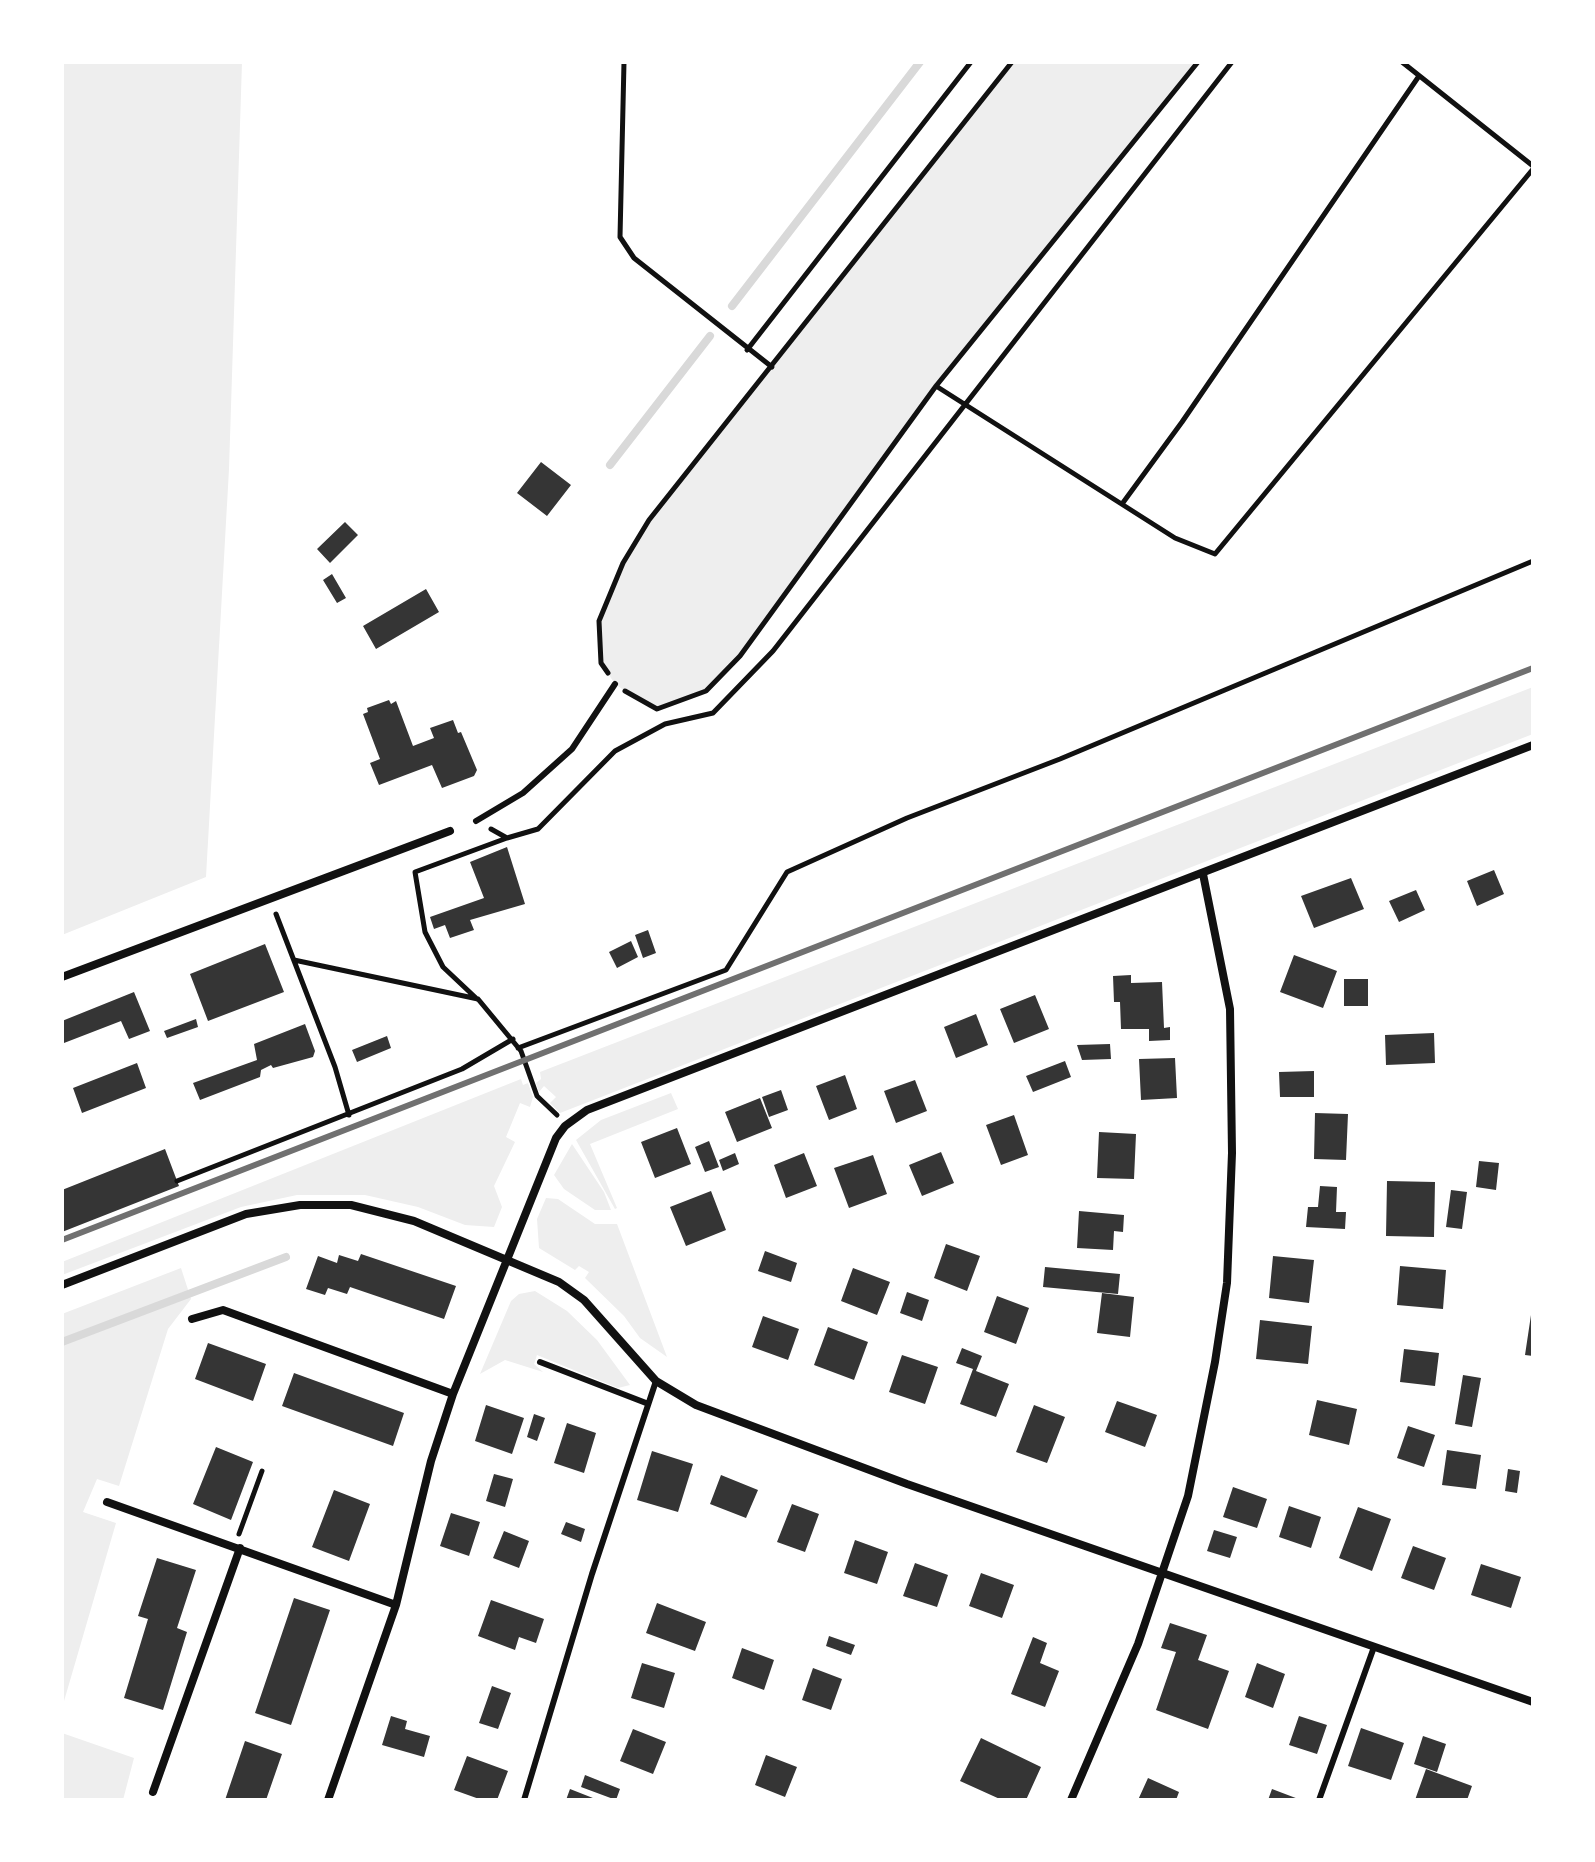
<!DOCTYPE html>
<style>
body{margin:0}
#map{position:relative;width:1595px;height:1862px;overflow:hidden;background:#fff;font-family:Raleway,sans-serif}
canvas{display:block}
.frame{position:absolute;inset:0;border:64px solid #fff;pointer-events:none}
</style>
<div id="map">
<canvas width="1595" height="1862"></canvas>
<div class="frame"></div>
</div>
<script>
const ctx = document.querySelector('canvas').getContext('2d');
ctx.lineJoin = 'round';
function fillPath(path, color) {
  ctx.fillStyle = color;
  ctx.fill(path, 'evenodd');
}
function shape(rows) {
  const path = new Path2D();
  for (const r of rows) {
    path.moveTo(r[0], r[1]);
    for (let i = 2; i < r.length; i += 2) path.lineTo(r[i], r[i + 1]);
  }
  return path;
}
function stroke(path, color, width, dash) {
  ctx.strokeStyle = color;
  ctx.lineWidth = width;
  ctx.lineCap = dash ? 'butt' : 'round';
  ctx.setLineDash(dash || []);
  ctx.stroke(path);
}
fillPath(shape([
 [62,62,242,62,229,469,206,877,62,935],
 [1012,62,1198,62,936,386,740,656,706,691,657,709,649,708,615,684,601,663,599,621,623,563,649,520],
 [1533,687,1533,734,560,1113,550,1103,556,1097,544,1086,539,1092,536,1083,541,1079,540,1072],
 [521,1079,523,1085,528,1083,533,1097,530,1107,520,1103,506,1137,515,1142,494,1186,502,1207,494,1227,465,1225,418,1207,365,1195,297,1195,241,1207,62,1275,62,1262],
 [671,1093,678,1109,590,1144,617,1208,615,1209,576,1140,601,1120],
 [572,1144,604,1192,611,1210,595,1210,564,1189,554,1175],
 [546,1198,558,1199,595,1224,617,1224,667,1357,640,1338,624,1316,585,1278,589,1272,579,1266,575,1270,539,1248,537,1219],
 [181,1268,191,1299,168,1329,119,1486,97,1479,83,1512,116,1523,62,1708,62,1314],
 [535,1291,567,1311,597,1340,630,1385,618,1388,537,1355,534,1364,543,1372,505,1360,480,1374,511,1301,519,1294],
 [62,1733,134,1758,123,1800,62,1800]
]), '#eee');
stroke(shape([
 [732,306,920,62],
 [610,465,710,336],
 [62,1342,286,1257]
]), '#d9d9d9', 8);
fillPath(shape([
 [541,462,571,485,547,516,517,493],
 [345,522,358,535,330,563,317,549],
 [332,574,346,598,337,603,323,580],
 [426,589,439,612,376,649,363,626],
 [389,700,391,704,396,701,413,746,434,738,430,728,453,720,458,733,461,732,477,770,474,776,442,788,432,765,379,785,370,763,380,759,363,714,368,712,367,708],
 [507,847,525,904,470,920,474,930,450,938,445,925,434,929,430,917,484,898,470,862],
 [1494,870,1504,894,1477,906,1467,881],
 [1351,878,1364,909,1314,928,1301,896],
 [1416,890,1425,910,1399,922,1389,901],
 [648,930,656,953,643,958,635,935],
 [631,941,638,957,617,968,609,952],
 [265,944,284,992,208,1021,190,974],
 [1294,955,1337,971,1323,1008,1280,992],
 [1131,975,1131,983,1162,982,1164,1028,1170,1027,1170,1040,1149,1041,1149,1029,1121,1029,1120,1002,1114,1002,1113,976],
 [1344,979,1368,979,1368,1006,1344,1006],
 [134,992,150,1031,129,1039,121,1021,64,1043,62,1021],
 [1035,995,1049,1029,1014,1043,1000,1009],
 [976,1014,988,1045,956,1058,944,1027],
 [196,1019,198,1027,167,1038,164,1031],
 [305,1024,315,1051,313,1057,273,1068,271,1065,261,1070,260,1077,200,1100,193,1083,257,1060,254,1044],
 [1434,1033,1435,1063,1386,1065,1385,1035],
 [387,1036,391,1048,357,1062,352,1050],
 [1110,1044,1111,1059,1082,1060,1077,1045],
 [1175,1058,1177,1098,1141,1100,1139,1059],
 [1065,1061,1071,1077,1033,1092,1026,1076],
 [137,1063,146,1088,82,1113,73,1088],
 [1314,1071,1314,1097,1280,1097,1279,1072],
 [845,1075,857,1109,829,1120,816,1086],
 [915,1080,927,1111,896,1123,884,1091],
 [781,1090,788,1110,769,1117,762,1097],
 [760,1098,772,1128,737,1142,725,1112],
 [1315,1113,1348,1114,1346,1160,1314,1159],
 [1014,1115,1028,1155,1001,1165,986,1125],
 [677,1128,691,1164,655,1178,641,1142],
 [1099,1132,1136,1134,1134,1179,1097,1178],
 [709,1141,719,1167,705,1172,695,1147],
 [165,1149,179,1186,62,1232,62,1190],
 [941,1152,954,1183,922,1196,909,1165],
 [735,1153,739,1164,723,1171,719,1160],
 [804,1153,817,1186,786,1198,774,1165],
 [873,1155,887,1194,849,1208,834,1168],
 [1479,1161,1499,1163,1496,1190,1476,1187],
 [1387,1181,1435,1182,1434,1237,1386,1236],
 [1320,1186,1337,1187,1336,1212,1346,1212,1345,1229,1306,1227,1308,1207,1318,1207],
 [1451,1190,1467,1192,1462,1229,1446,1227],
 [711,1191,726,1230,686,1246,670,1207],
 [1079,1211,1124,1215,1123,1232,1114,1231,1113,1250,1077,1248],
 [946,1244,980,1256,967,1291,934,1278],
 [765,1251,797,1263,791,1282,758,1271],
 [361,1254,456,1286,444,1319,350,1287,347,1294,328,1288,325,1295,306,1289,318,1256,337,1263,339,1255,358,1261],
 [1273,1256,1314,1260,1309,1303,1269,1298],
 [1400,1266,1446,1270,1443,1309,1397,1305],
 [1045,1267,1120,1274,1118,1294,1043,1287],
 [853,1268,890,1282,877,1315,841,1301],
 [907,1292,929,1300,922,1321,900,1313],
 [1102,1293,1134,1297,1130,1337,1097,1333],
 [997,1296,1029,1308,1016,1344,984,1332],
 [1531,1315,1533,1315,1533,1356,1525,1355],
 [763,1316,799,1329,788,1360,752,1347],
 [1260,1320,1312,1326,1308,1364,1256,1359],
 [828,1327,868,1342,854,1380,814,1365],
 [208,1343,266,1364,253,1401,195,1379],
 [962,1348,982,1356,976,1371,1009,1384,996,1417,960,1404,973,1369,956,1363],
 [1404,1349,1439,1353,1435,1386,1400,1382],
 [902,1355,938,1367,925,1404,889,1392],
 [294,1373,404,1413,393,1446,282,1406],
 [1463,1375,1481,1378,1472,1427,1455,1424],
 [1317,1400,1357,1409,1349,1445,1309,1435],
 [1117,1401,1157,1415,1145,1447,1105,1432],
 [486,1405,524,1418,512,1454,475,1441],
 [1034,1405,1065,1417,1047,1463,1016,1452],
 [534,1414,545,1418,537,1441,527,1437],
 [567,1423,596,1433,584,1473,554,1463],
 [1408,1426,1435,1435,1424,1467,1397,1458],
 [216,1447,253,1462,231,1520,193,1504],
 [1447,1450,1481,1455,1476,1489,1442,1485],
 [652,1451,693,1464,678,1512,637,1500],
 [1508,1469,1520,1471,1517,1493,1505,1491],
 [494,1474,513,1479,505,1507,486,1501],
 [721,1475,758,1490,746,1518,710,1504],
 [1233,1487,1267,1499,1257,1528,1223,1517],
 [334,1490,370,1504,349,1561,312,1547],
 [792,1504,819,1514,805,1552,777,1542],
 [1289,1506,1321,1517,1311,1548,1279,1537],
 [1358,1507,1391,1519,1372,1571,1339,1558],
 [451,1513,480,1522,469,1556,440,1546],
 [566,1522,585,1529,581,1542,561,1534],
 [1214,1530,1237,1537,1230,1558,1207,1551],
 [504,1531,529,1541,519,1568,493,1558],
 [855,1540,888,1552,877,1584,844,1573],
 [1413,1546,1446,1558,1434,1590,1401,1578],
 [157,1558,196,1570,177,1628,187,1632,163,1710,124,1698,148,1619,138,1616],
 [915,1563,948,1575,937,1607,903,1596],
 [1481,1564,1521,1577,1511,1608,1471,1595],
 [981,1573,1014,1585,1002,1618,969,1606],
 [294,1598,330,1610,291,1725,255,1713],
 [491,1600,544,1619,536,1643,519,1637,515,1650,478,1636],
 [657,1603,706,1622,695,1651,646,1633],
 [1170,1623,1207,1635,1198,1660,1229,1671,1208,1729,1156,1710,1176,1652,1161,1648],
 [829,1636,855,1645,851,1655,826,1646],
 [1033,1637,1047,1643,1040,1663,1059,1671,1045,1707,1011,1694],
 [742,1648,774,1660,764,1690,732,1678],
 [642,1663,675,1673,664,1708,631,1698],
 [1257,1663,1285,1674,1273,1708,1245,1697],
 [813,1668,842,1679,831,1710,802,1700],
 [492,1686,511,1693,498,1729,479,1723],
 [391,1716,407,1721,405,1729,430,1736,424,1757,382,1745],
 [1299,1716,1327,1725,1317,1754,1289,1745],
 [1361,1728,1404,1743,1391,1780,1348,1766],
 [633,1729,666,1742,653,1774,620,1761],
 [1423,1736,1446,1744,1437,1772,1414,1764],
 [981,1738,1041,1767,1026,1800,1002,1800,960,1781],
 [245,1741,282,1754,266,1800,225,1800],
 [766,1755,797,1767,785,1797,755,1785],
 [467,1756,508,1771,497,1800,482,1800,454,1790],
 [1426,1769,1472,1786,1467,1800,1415,1800],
 [585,1775,620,1789,616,1800,581,1787],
 [1148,1778,1179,1792,1176,1800,1138,1800],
 [570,1789,598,1800,566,1800],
 [1272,1789,1301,1800,1268,1800]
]), '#353535');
stroke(shape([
 [624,62,620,237,634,258,772,367],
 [1402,62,1533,166],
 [747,350,971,62],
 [936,386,1175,538,1215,554,1533,169],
 [1122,504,1182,422,1419,76],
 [608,673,601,663,599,621,623,563,649,520,1012,62],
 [625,691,657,709,706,691,740,656,936,386,1198,62],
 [491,829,507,838,538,829,615,751,665,724,713,713,773,651,1232,62],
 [276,914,335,1067,349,1115],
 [294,960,478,999,521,1051,537,1096,557,1115],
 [477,999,443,967,425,932,415,872,507,838],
 [518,1048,726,970,787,872,907,818,1060,759,1533,561],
 [177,1181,462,1069,513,1039],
 [239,1534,262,1471]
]), '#111', 5);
stroke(shape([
 [476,821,523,793,572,749,615,684],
 [540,1362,646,1403],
 [524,1800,592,1574,656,1381],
 [1319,1800,1374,1647]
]), '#111', 6);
stroke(shape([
 [62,977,450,831],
 [62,1285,246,1214,300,1205,351,1205,414,1221,559,1282,584,1300,656,1381,696,1405,907,1484,1533,1702],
 [192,1319,223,1310,453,1394],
 [107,1502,396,1605],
 [153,1792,240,1548],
 [328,1800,396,1605,431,1461,453,1394,556,1138,565,1126,587,1110,1533,745],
 [1071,1800,1138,1644,1188,1496,1215,1362,1227,1283,1232,1153,1230,1009,1203,874]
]), '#111', 8);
stroke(shape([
 [62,1240,1533,668]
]), '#707070', 6);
</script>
